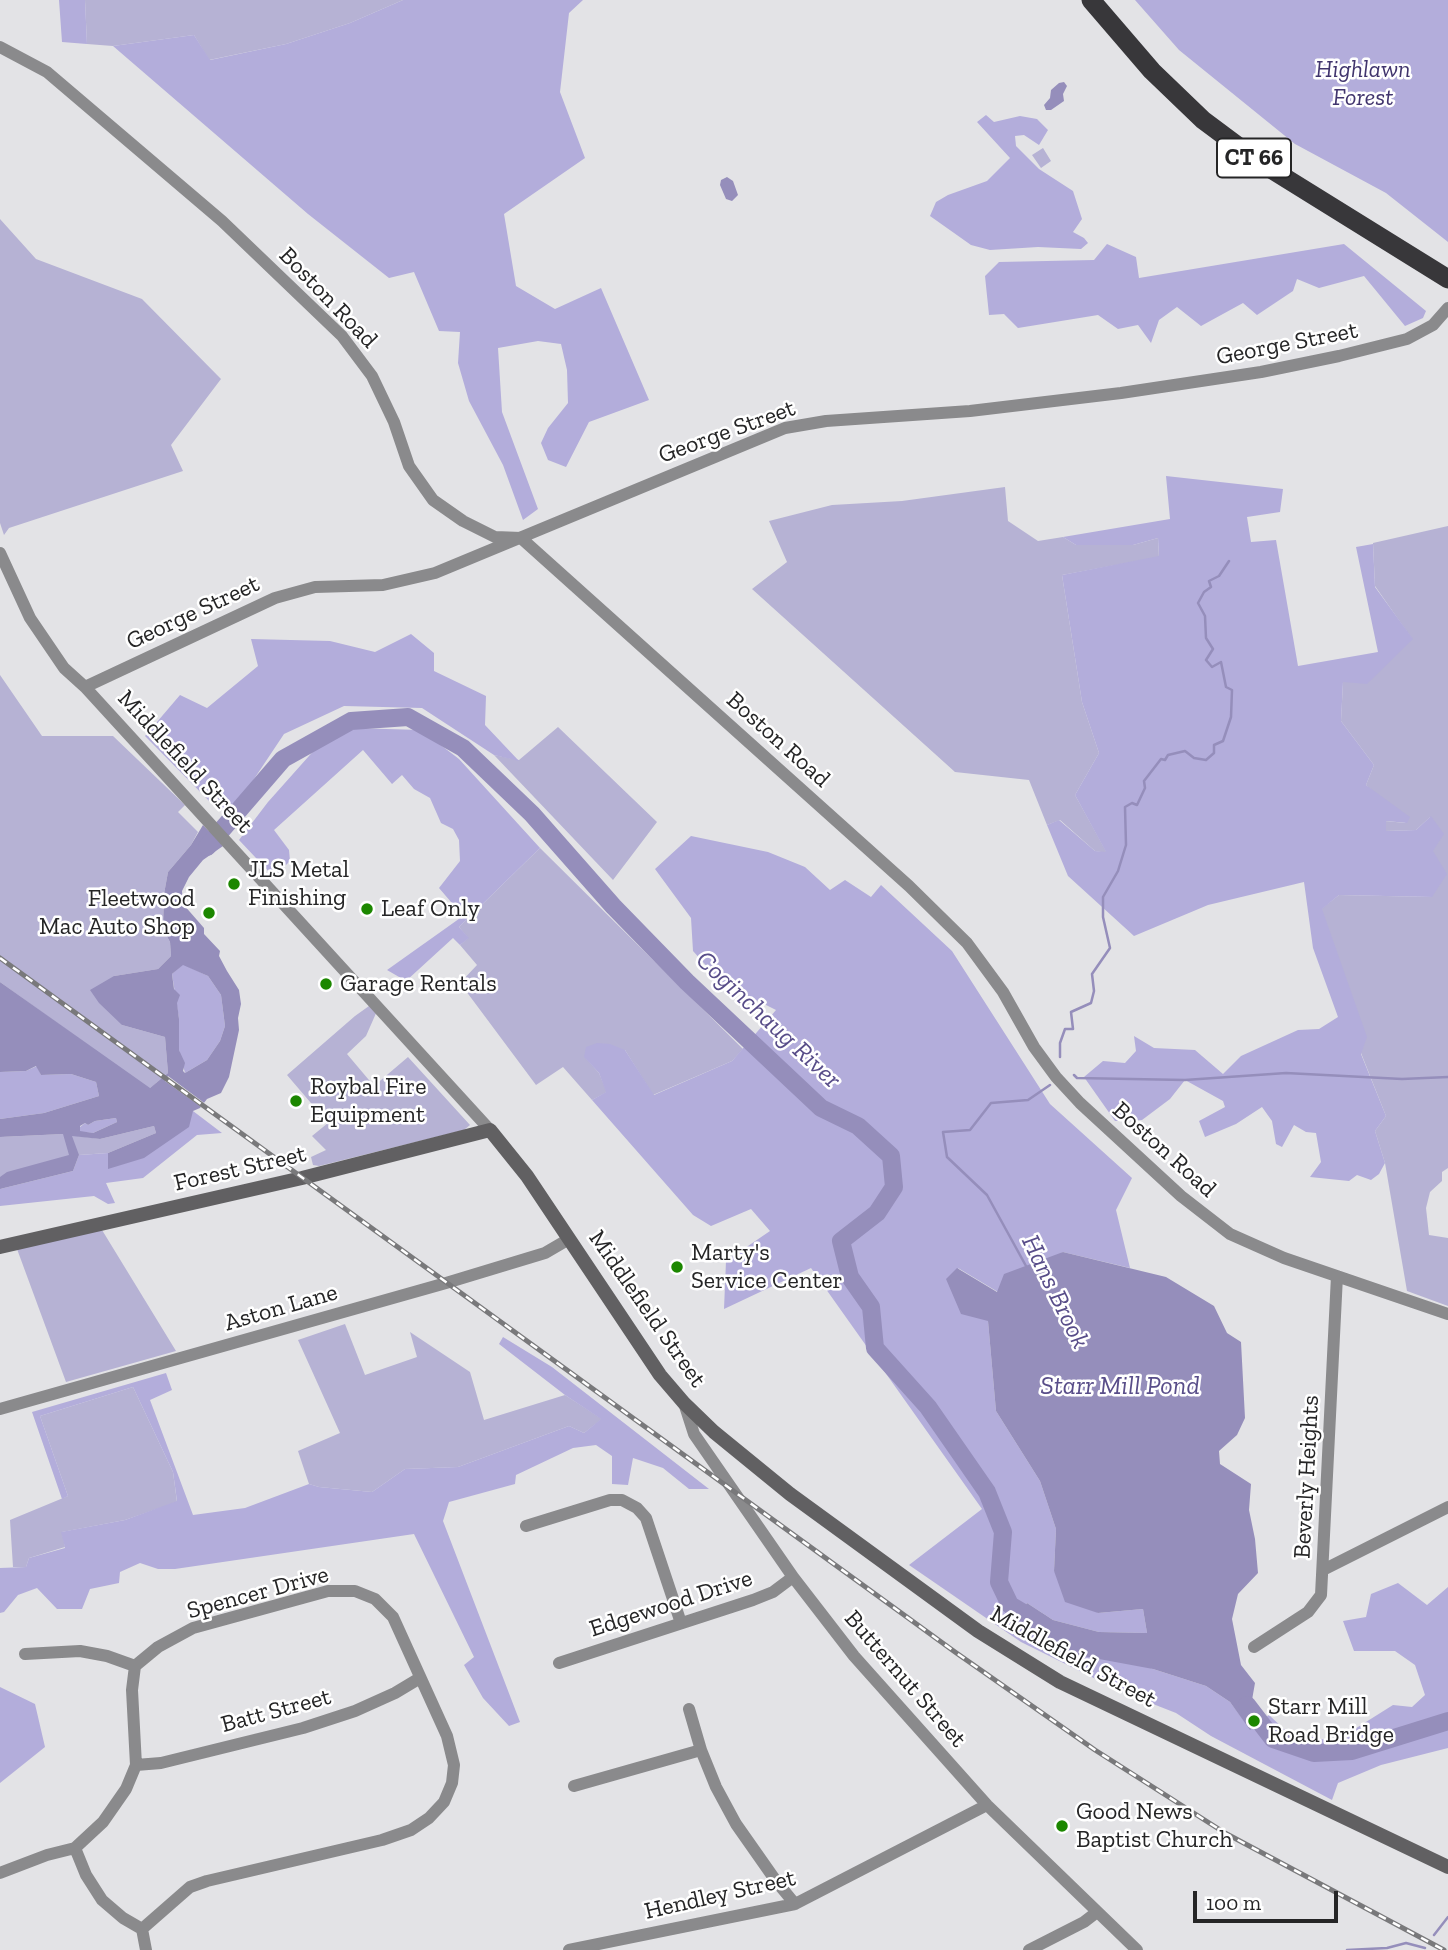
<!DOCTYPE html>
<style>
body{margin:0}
#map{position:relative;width:1448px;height:1950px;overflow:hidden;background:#e3e3e6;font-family:"Zilla Slab",serif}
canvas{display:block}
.scale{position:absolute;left:1193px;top:1891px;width:145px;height:32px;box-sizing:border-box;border:4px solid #252526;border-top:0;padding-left:9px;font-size:21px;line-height:24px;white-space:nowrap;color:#252526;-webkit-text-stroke:5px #fff;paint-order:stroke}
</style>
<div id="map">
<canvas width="1448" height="1950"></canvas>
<div class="scale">100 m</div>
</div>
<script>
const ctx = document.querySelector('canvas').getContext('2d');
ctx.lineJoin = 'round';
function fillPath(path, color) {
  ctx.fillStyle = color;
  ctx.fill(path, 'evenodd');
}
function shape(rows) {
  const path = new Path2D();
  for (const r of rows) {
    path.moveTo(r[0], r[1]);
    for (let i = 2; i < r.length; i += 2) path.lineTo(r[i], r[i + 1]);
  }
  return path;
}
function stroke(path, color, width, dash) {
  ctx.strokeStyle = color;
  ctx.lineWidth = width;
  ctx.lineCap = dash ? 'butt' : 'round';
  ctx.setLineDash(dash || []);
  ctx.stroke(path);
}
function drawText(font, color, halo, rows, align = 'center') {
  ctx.font = font + ' "Zilla Slab",serif';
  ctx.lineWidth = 5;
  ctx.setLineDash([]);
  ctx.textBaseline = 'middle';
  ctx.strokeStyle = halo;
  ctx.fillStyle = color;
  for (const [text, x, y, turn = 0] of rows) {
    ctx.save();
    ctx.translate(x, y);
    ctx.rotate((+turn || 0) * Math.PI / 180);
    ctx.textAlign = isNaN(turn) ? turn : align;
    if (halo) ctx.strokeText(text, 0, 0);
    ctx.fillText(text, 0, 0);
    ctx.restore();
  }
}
fillPath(shape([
 [85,0,403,0,350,23,286,44,209,60,194,35,113,46,87,44],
 [1043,148,1051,161,1041,168,1032,155],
 [0,219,36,259,142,299,221,379,171,445,183,471,9,528,4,535,0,523],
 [1005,487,1008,521,1038,541,1063,537,1076,545,1133,545,1158,538,1159,557,1062,575,1082,702,1099,753,1075,795,1107,853,1095,851,1060,820,1047,825,1029,780,955,772,752,589,787,562,769,521,832,505,902,501],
 [1448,526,1448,1168,1442,1172,1442,1181,1430,1192,1426,1208,1429,1235,1448,1238,1448,1306,1407,1291,1385,1163,1375,1131,1386,1116,1361,1053,1321,909,1339,895,1432,897,1430,817,1416,830,1386,831,1385,821,1406,823,1366,785,1374,765,1341,721,1343,682,1412,639,1375,586,1373,543],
 [0,675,42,736,113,736,185,805,178,812,198,832,191,845,168,872,164,894,163,929,170,942,171,956,158,969,114,976,122,1025,165,1037,168,1073,149,1089,0,982],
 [558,727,657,822,613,880,494,755,519,760],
 [540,848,743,1049,732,1061,653,1095,625,1050,585,1057,599,1073,607,1092,592,1100,563,1067,536,1085,460,983,477,965,460,945,468,938,459,927],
 [369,1006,377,1011,366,1036,347,1054,374,1086,408,1057,470,1125,464,1130,319,1166,313,1165,311,1157,326,1150,312,1136,328,1123,287,1075,355,1016],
 [154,1126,156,1133,108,1153,79,1155,0,1189,0,1137,63,1134,100,1139],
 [102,1230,176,1351,66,1382,17,1249],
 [345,1324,365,1375,417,1357,410,1332,470,1372,484,1420,565,1395,602,1419,584,1433,569,1426,458,1467,405,1469,372,1492,319,1487,309,1484,298,1451,340,1433,298,1340],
 [133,1387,173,1472,177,1502,125,1520,62,1532,65,1547,29,1558,26,1567,13,1567,10,1520,68,1496,40,1416]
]), '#b6b2d4');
fillPath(shape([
 [59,0,85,0,87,44,62,42],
 [403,0,583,0,569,13,560,92,585,158,504,214,516,286,555,309,601,288,649,400,589,422,566,467,548,460,541,443,548,428,568,403,567,370,561,344,538,341,498,348,502,412,538,509,523,520,503,465,469,401,458,363,460,332,439,331,414,272,389,278,308,214,113,46,194,35,210,60,286,44,350,23],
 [1135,0,1448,0,1448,242,1386,193,1295,144,1179,50],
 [986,115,994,122,1020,116,1037,119,1048,130,1039,145,1024,135,1015,136,1016,146,1039,169,1073,191,1082,219,1073,232,1084,238,1088,243,1081,249,1038,247,990,250,971,245,930,216,936,202,948,195,987,181,1010,158,977,122],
 [1107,244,1136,257,1139,278,1344,244,1426,311,1423,318,1405,326,1364,276,1319,288,1297,279,1293,291,1257,315,1243,303,1201,326,1177,307,1159,320,1151,343,1138,325,1118,329,1098,315,1018,328,1004,314,989,315,985,276,999,262,1094,260],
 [1166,476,1283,489,1280,512,1247,517,1251,542,1276,540,1298,666,1378,652,1356,547,1373,544,1375,587,1413,639,1367,684,1343,682,1341,721,1374,765,1366,785,1410,817,1407,823,1386,821,1386,831,1416,830,1431,816,1444,834,1433,851,1447,874,1432,897,1339,895,1322,909,1367,1037,1361,1054,1386,1116,1375,1131,1385,1163,1379,1174,1371,1180,1357,1175,1349,1181,1310,1177,1321,1162,1316,1133,1306,1132,1294,1125,1282,1147,1276,1144,1272,1121,1262,1107,1236,1124,1205,1137,1199,1121,1225,1107,1223,1101,1185,1080,1170,1099,1142,1120,1115,1121,1084,1077,1103,1061,1125,1063,1136,1051,1134,1036,1154,1048,1195,1050,1223,1074,1241,1056,1298,1030,1319,1029,1338,1017,1313,948,1304,882,1208,905,1134,936,1068,876,1047,825,1059,820,1095,851,1106,852,1075,795,1099,753,1082,702,1062,575,1159,556,1158,538,1133,545,1076,545,1063,537,1170,519],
 [411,634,434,653,434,671,486,696,485,725,519,761,494,755,422,708,344,706,284,734,240,800,219,811,145,736,180,695,207,708,258,666,251,639,330,641,375,652],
 [352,728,421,730,459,759,540,848,459,927,469,938,460,945,453,938,406,981,387,970,463,916,439,888,460,861,459,840,453,829,441,823,430,798,414,789,402,775,392,784,363,750,274,830,289,850,290,861,282,869,272,875,239,840,268,802,317,747],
 [691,836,768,852,805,867,830,890,845,880,871,897,881,885,952,951,1050,1104,1132,1178,1116,1210,1130,1268,1063,1252,998,1292,958,1268,988,1321,996,1411,1040,1481,1056,1529,1054,1571,1098,1613,1143,1609,1147,1633,1099,1632,1053,1620,1027,1603,1018,1618,1153,1669,1206,1686,1230,1702,1250,1729,1269,1715,1286,1731,1344,1744,1350,1732,1393,1705,1412,1707,1425,1695,1415,1665,1395,1651,1354,1651,1343,1621,1366,1617,1371,1594,1398,1583,1427,1605,1448,1587,1448,1748,1381,1765,1338,1783,1332,1800,1211,1736,1176,1713,1120,1691,1021,1642,909,1565,982,1509,811,1268,724,1309,726,1261,770,1231,751,1209,711,1226,693,1215,592,1100,606,1092,599,1073,584,1057,586,1047,597,1043,610,1044,625,1050,654,1095,732,1061,776,1010,722,983,693,951,691,918,655,869],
 [183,964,208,976,221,995,225,1026,220,1041,207,1060,185,1073,179,1050,179,1019,172,974],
 [37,1066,41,1075,71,1074,96,1082,99,1096,44,1113,0,1119,0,1072,26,1071],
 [193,1111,222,1133,197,1135,143,1178,106,1183,115,1203,108,1204,94,1196,0,1206,0,1189,73,1171,79,1155,108,1153,108,1168],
 [116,1118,117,1122,93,1133,80,1132,80,1127,85,1123,88,1125,95,1121],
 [503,1337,552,1367,709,1489,689,1489,663,1468,633,1458,628,1485,612,1484,612,1456,596,1445,573,1448,516,1475,515,1484,449,1502,443,1521,520,1722,509,1726,483,1698,464,1665,474,1657,414,1534,175,1569,158,1569,140,1563,120,1572,119,1583,90,1589,82,1609,57,1609,37,1588,18,1595,4,1612,0,1613,0,1568,26,1567,29,1558,65,1548,61,1532,125,1520,177,1501,173,1472,133,1387,40,1416,68,1496,62,1499,32,1412,166,1373,172,1390,150,1400,193,1515,245,1508,309,1484,319,1487,372,1492,405,1469,458,1467,569,1426,584,1433,601,1419,565,1395,499,1344],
 [0,1687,35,1704,45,1747,0,1783]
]), '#b3addb');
fillPath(shape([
 [1064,82,1067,86,1063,94,1064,101,1051,110,1046,110,1044,105,1050,98,1051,90,1059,83],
 [727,177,733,181,738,195,732,201,726,199,720,185,721,180],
 [203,825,223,846,203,860,189,877,182,891,183,904,204,928,204,934,220,951,219,956,227,971,239,990,241,1004,238,1018,239,1030,229,1077,221,1093,207,1099,200,1108,193,1111,189,1127,144,1158,108,1169,108,1153,156,1133,154,1126,100,1139,72,1136,79,1155,73,1171,0,1189,0,1177,7,1172,69,1155,63,1134,0,1137,0,1119,44,1113,99,1096,96,1082,71,1074,41,1075,36,1066,26,1071,0,1072,0,982,150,1088,168,1073,165,1037,122,1025,99,1003,90,990,114,976,158,969,171,956,170,942,163,929,164,894,168,872,191,845],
 [183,965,208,976,221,995,225,1026,220,1041,207,1060,185,1073,183,1071,185,1063,179,1050,179,1019,177,1003,180,995,174,989,172,974],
 [116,1118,117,1122,93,1133,80,1131,80,1126,85,1123,88,1125,95,1121],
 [1063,1252,1166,1277,1214,1306,1227,1333,1241,1342,1245,1418,1237,1435,1219,1451,1220,1464,1251,1484,1249,1510,1255,1539,1258,1573,1238,1594,1232,1619,1241,1665,1255,1683,1252,1700,1264,1718,1250,1730,1230,1702,1206,1686,1153,1669,1072,1654,1018,1618,1027,1603,1053,1620,1099,1632,1147,1633,1143,1609,1098,1613,1065,1602,1054,1571,1056,1529,1040,1481,996,1411,988,1321,961,1314,946,1279,957,1268,997,1292,1004,1274]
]), '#958ebb');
fillPath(shape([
 [168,1076,207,1105,204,1109,165,1081]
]), '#e3e3e6');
stroke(shape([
 [1060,1057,1060,1043,1065,1029,1073,1029,1071,1012,1091,1003,1094,991,1092,974,1110,948,1103,917,1103,897,1118,871,1126,845,1125,807,1132,803,1137,805,1145,788,1144,781,1161,759,1165,760,1168,755,1185,751,1194,758,1206,760,1214,753,1214,745,1223,741,1231,717,1232,690,1226,687,1221,662,1212,667,1206,660,1213,649,1206,638,1205,616,1198,603,1204,592,1211,587,1209,581,1219,576,1229,561],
 [1074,1075,1077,1078,1185,1080,1286,1073,1402,1079,1448,1077],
 [1026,1266,987,1195,947,1157,943,1132,970,1130,991,1103,1028,1100,1050,1085],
 [1434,1935,1448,1917],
 [1347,1950,1387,1948,1406,1943,1425,1948]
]), '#958ebb', 2.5);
stroke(shape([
 [207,847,283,759,351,721,408,717,463,748,532,814,613,906,687,982,821,1108,858,1126,891,1156,894,1187,877,1213,841,1241,850,1277,871,1307,875,1348,928,1407,987,1492,1003,1532,999,1582,1010,1605,1042,1624],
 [1247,1705,1273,1739,1314,1753,1352,1751,1448,1721]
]), '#958ebb', 18);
stroke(shape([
 [0,47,47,72,222,221,342,336,372,376,394,422,409,466,433,500,463,521,495,537,521,538,909,886,967,943,1003,992,1034,1047,1056,1077,1080,1103,1181,1196,1230,1234,1284,1258,1448,1314],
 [0,553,30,618,64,668,85,687,490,1130],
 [85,687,275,598,315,587,383,585,435,573,785,428,826,421,970,411,1121,393,1261,372,1339,356,1407,339,1433,325,1448,308],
 [684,1403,694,1434,793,1577,854,1656,987,1805,1137,1950],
 [0,1409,446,1283,545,1253,569,1239],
 [526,1526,610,1500,622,1500,637,1508,646,1518,681,1623],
 [1323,1570,1448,1507],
 [1254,1647,1308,1612,1321,1595,1337,1276],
 [25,1654,80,1651,107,1656,135,1666],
 [559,1663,753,1600,773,1592,793,1577],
 [689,1709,701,1750,716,1787,736,1824,776,1881,795,1904],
 [136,1765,161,1763,303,1728,355,1711,395,1693,420,1678],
 [574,1786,701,1750],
 [75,1848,86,1875,102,1900,123,1918,142,1929,146,1950],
 [0,1873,47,1855,75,1848,103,1822,126,1789,136,1765,132,1690,135,1666,158,1647,193,1628,328,1591,355,1591,375,1599,393,1617,447,1736,454,1765,452,1783,444,1802,429,1818,411,1830,382,1840,207,1881,190,1887,142,1929],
 [569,1950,795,1904,987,1805],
 [1029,1950,1084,1922,1097,1912]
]), '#8a8a8c', 12);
stroke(shape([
 [0,1247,302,1178,490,1130,527,1176,660,1375,684,1403,714,1432,790,1494,978,1631,1060,1682,1448,1867]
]), '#616062', 14);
stroke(shape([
 [1091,0,1152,71,1203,120,1258,161,1448,279]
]), '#38373a', 19);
const rail = shape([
 [0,958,955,1652,1095,1750,1225,1833,1444,1950]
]);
stroke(rail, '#79797b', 5);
stroke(rail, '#fff', 2.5, [8]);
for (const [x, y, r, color] of [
 [234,884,7,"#1c8700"],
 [367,909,7,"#1c8700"],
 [209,913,7,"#1c8700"],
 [326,984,7,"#1c8700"],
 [296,1101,7,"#1c8700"],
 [677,1267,7,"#1c8700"],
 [1254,1721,7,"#1c8700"],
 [1062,1826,7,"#1c8700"]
]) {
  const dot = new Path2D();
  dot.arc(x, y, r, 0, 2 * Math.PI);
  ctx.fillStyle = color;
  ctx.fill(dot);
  stroke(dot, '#fff', 2.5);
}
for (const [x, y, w] of [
 [1254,158,74]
]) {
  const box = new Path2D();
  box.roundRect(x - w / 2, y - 19.5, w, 39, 5);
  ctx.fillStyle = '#fff';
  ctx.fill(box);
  stroke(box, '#252526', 2);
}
drawText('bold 23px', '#252526', null, [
 ["CT 66",1254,158]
]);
drawText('italic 24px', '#40346d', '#fff', [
 ["Highlawn",1363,70],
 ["Forest",1363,98]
]);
drawText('24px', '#252526', '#fff', [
 ["Boston Road",328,298,46],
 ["George Street",1287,344,-11],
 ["George Street",727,432,-20],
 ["George Street",193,613,-25],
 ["Boston Road",778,740,42],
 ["Middlefield Street",185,762,47],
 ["Boston Road",1164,1150,42],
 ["Forest Street",240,1169,-13],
 ["Aston Lane",281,1308,-16],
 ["Middlefield Street",647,1309,55],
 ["Beverly Heights",1307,1477,-87],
 ["Spencer Drive",258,1593,-15],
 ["Edgewood Drive",671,1604,-18],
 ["Middlefield Street",1073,1657,29],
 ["Butternut Street",905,1679,49],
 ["Batt Street",276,1711,-15],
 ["Hendley Street",720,1895,-13]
]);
drawText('24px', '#252526', '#fff', [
 ["JLS Metal",248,870],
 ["Finishing",248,898],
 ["Fleetwood",195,899,"right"],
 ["Mac Auto Shop",195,927,"right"],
 ["Leaf Only",381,909],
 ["Garage Rentals",340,984],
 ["Roybal Fire",310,1087],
 ["Equipment",310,1115],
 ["Marty's",691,1253],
 ["Service Center",691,1281],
 ["Starr Mill",1268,1707],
 ["Road Bridge",1268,1735],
 ["Good News",1076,1812],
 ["Baptist Church",1076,1840]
], 'left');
drawText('italic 26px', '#584d89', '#fff', [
 ["Coginchaug River",768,1020,43],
 ["Hans Brook",1055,1292,64],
 ["Starr Mill Pond",1120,1387]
]);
</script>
